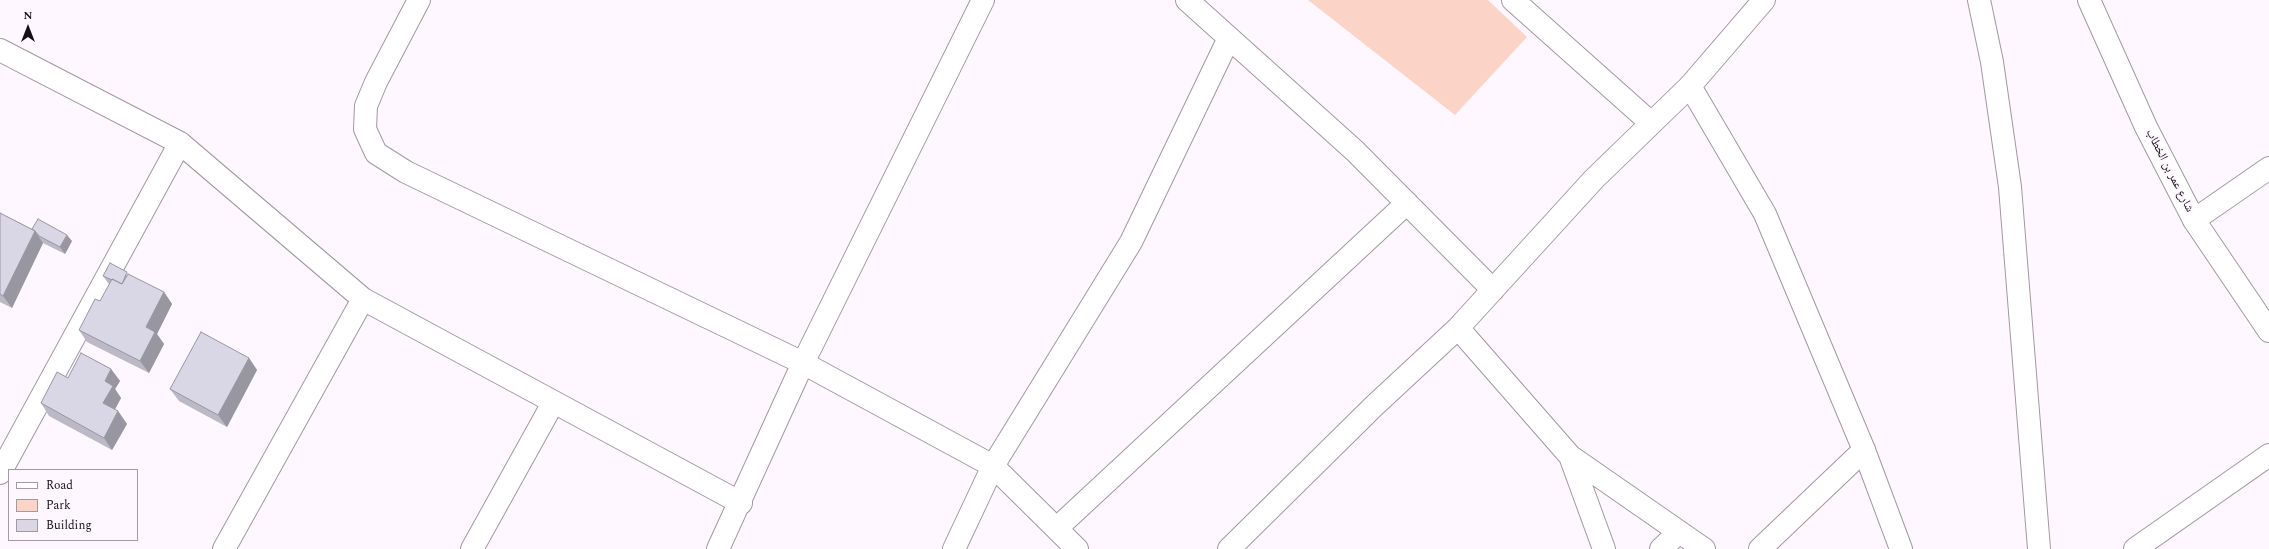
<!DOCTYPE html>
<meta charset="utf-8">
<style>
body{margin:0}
#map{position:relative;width:2269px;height:549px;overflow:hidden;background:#fff7ff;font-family:Spectral,serif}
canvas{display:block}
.legend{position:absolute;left:8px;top:469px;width:130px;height:72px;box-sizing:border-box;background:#fff7ff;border:1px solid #a19ba1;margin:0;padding:5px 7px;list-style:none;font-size:12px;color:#141014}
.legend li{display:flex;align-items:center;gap:8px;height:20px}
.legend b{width:20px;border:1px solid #a19ba1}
.north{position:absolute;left:8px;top:8px;width:40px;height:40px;-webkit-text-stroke:3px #fff7ff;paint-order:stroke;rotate:0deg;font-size:11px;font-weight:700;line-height:16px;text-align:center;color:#141014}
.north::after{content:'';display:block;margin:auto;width:14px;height:18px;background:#141014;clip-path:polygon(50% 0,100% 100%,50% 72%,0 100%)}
</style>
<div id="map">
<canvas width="2269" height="549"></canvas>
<ul class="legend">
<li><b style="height:5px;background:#fff"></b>Road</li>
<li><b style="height:11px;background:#fbd3c7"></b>Park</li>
<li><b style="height:11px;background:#d9d7e6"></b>Building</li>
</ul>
<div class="north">N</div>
</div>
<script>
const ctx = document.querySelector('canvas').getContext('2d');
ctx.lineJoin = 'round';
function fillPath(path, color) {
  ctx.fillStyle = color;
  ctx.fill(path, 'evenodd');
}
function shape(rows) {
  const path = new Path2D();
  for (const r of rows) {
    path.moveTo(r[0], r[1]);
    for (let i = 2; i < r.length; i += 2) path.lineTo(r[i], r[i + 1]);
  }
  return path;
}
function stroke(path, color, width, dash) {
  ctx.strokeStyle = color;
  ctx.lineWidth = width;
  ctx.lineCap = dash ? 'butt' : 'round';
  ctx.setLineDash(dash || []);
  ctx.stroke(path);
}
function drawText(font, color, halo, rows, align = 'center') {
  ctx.font = font + ' Spectral,"Noto Naskh Arabic",serif';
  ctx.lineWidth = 4;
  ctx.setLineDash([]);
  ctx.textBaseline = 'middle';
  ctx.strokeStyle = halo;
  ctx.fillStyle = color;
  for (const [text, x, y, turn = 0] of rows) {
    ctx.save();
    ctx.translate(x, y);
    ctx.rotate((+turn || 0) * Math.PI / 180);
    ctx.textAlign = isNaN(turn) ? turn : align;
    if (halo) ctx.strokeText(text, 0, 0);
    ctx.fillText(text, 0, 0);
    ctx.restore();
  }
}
fillPath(shape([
 [1308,0,1488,0,1527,37,1455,115]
]), '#fbd3c7');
const minor = shape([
 [419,0,376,82,366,106,365,129,376,153,406,172,803,363,993,466,1077,549],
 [1187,0,1355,151,1493,290],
 [1513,0,1651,123],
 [0,50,180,143,363,299,741,503],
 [2194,220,2269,168],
 [1458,328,1570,456,1604,549],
 [1570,456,1704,549],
 [0,473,180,143],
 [1057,528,1407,203],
 [224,549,363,299],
 [472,549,553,403],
 [718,549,803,363,983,0],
 [954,549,993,466,1131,242,1229,38],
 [1229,549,1374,406,1458,328,1594,179,1690,86],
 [1661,549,1679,532],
 [1760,549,1864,450],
 [2135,549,2269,455]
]);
const tertiary = shape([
 [1764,0,1690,86,1765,214,1864,450,1901,549],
 [1979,0,1992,62,2010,187,2039,549],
 [2089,0,2146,127,2194,220,2269,331]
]);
stroke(minor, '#a297a2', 24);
stroke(tertiary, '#a297a2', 24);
stroke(minor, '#fff', 22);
stroke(tertiary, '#fff', 22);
fillPath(shape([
 [0,213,32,229,72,241,65,254,43,243,12,308,0,302],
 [129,275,164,292,172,304,157,334,164,344,149,373,87,342,79,330,100,301,110,284,108,283,103,276],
 [249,358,257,370,227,427,179,401,170,389],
 [111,369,120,381,115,389,121,398,115,409,118,411,127,424,112,450,49,416,41,403,68,378]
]), '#bbb9c6');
fillPath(shape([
 [35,231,43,243,12,308,3,296],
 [67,235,72,241,65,254,60,247],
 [164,292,172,304,157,334,164,344,149,373,140,361,146,327],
 [249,358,257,370,227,427,218,415],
 [111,369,120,381,115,389,121,398,112,415,103,403,105,381],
 [118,411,127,424,112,450,104,438]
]), '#9896a1');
const building = shape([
 [0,213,35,231,3,296,0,294,0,213],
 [38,219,67,235,60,247,39,236,35,231,32,229,38,219],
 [110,263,127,272,122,284,112,279,112,280,103,276,110,263],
 [128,274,164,292,146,327,155,332,140,361,79,330,95,299,100,301,112,279,122,284,128,274],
 [201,332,249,358,218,415,170,389,201,332],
 [81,353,111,369,105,381,113,386,103,403,118,411,104,438,41,403,57,372,68,378,81,353]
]);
fillPath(building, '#d9d7e6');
stroke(building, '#9896a1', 1);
drawText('12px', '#141014', '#fff7ff', [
 ["شارع عمر بن الخطاب",2169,171,63]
]);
</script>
